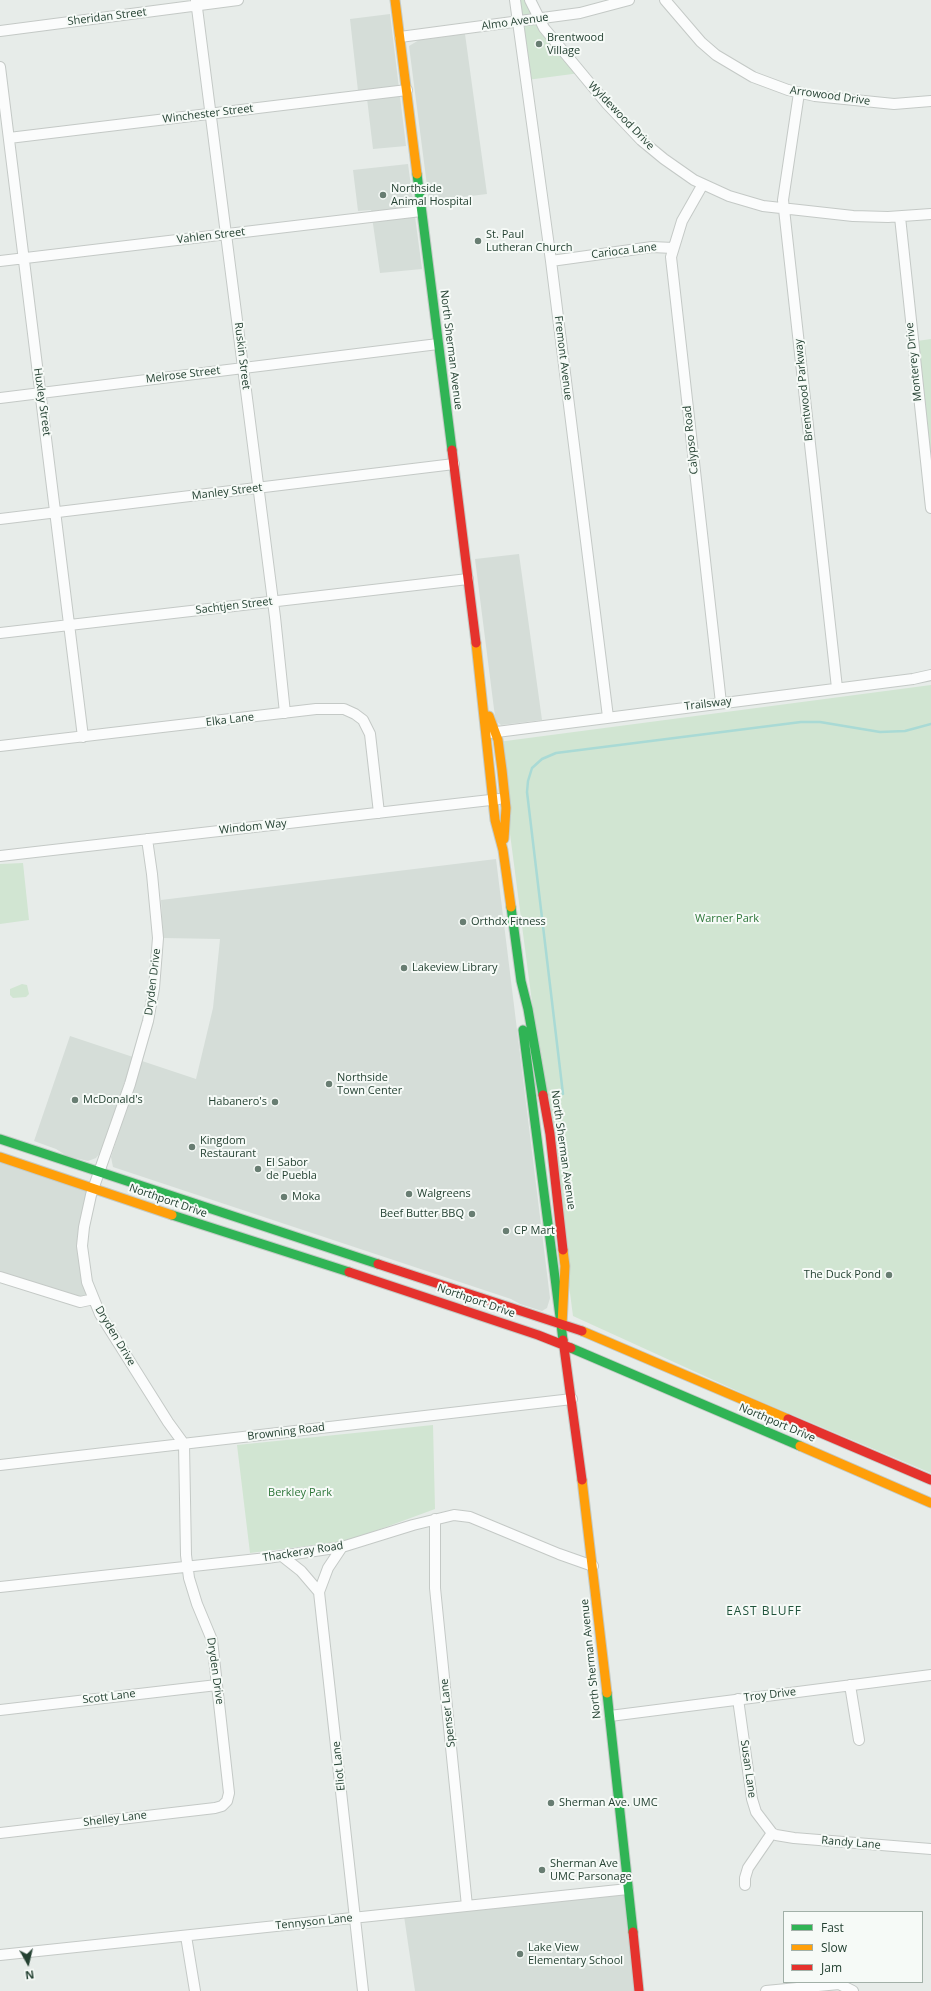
<!DOCTYPE html>
<style>
body{margin:0}
#map{position:relative;width:931px;height:1991px;overflow:hidden;background:#e7ece9;font-family:"Open Sans",sans-serif}
canvas{display:block}
.legend{position:absolute;left:783px;top:1911px;width:140px;height:72px;box-sizing:border-box;background:#f6faf7;border:1px solid #a2b0a8;margin:0;padding:5px 7px;list-style:none;font-size:12px;color:#244132}
.legend li{display:flex;align-items:center;gap:8px;height:20px}
.legend b{width:20px;border:1px solid #a2b0a8}
.north{position:absolute;left:8px;top:1943px;width:40px;height:40px;-webkit-text-stroke:3px #f6faf7;paint-order:stroke;rotate:172deg;font-size:11px;font-weight:700;line-height:16px;text-align:center;color:#244132}
.north::after{content:'';display:block;margin:auto;width:14px;height:18px;background:#244132;clip-path:polygon(50% 0,100% 100%,50% 72%,0 100%)}
</style>
<div id="map">
<canvas width="931" height="1991"></canvas>
<ul class="legend">
<li><b style="height:5px;background:#30b455"></b>Fast</li>
<li><b style="height:5px;background:#ff9f0a"></b>Slow</li>
<li><b style="height:5px;background:#e5322d"></b>Jam</li>
</ul>
<div class="north">N</div>
</div>
<script>
const ctx = document.querySelector('canvas').getContext('2d');
ctx.lineJoin = 'round';
function fillPath(path, color) {
  ctx.fillStyle = color;
  ctx.fill(path, 'evenodd');
}
function shape(rows) {
  const path = new Path2D();
  for (const r of rows) {
    path.moveTo(r[0], r[1]);
    for (let i = 2; i < r.length; i += 2) path.lineTo(r[i], r[i + 1]);
  }
  return path;
}
function stroke(path, color, width, dash) {
  ctx.strokeStyle = color;
  ctx.lineWidth = width;
  ctx.lineCap = dash ? 'butt' : 'round';
  ctx.setLineDash(dash || []);
  ctx.stroke(path);
}
function drawText(font, color, halo, rows, align = 'center') {
  ctx.font = font + ' "Open Sans",sans-serif';
  ctx.lineWidth = 4;
  ctx.setLineDash([]);
  ctx.textBaseline = 'middle';
  ctx.strokeStyle = halo;
  ctx.fillStyle = color;
  for (const [text, x, y, turn = 0] of rows) {
    ctx.save();
    ctx.translate(x, y);
    ctx.rotate((+turn || 0) * Math.PI / 180);
    ctx.textAlign = isNaN(turn) ? turn : align;
    if (halo) ctx.strokeText(text, 0, 0);
    ctx.fillText(text, 0, 0);
    ctx.restore();
  }
}
fillPath(shape([
 [390,14,406,146,373,149,366,90,358,91,350,19],
 [465,34,487,194,429,201,409,46,419,40],
 [408,164,422,269,380,273,371,210,358,211,353,170],
 [519,554,542,720,501,725,496,721,494,709,475,559],
 [496,859,550,1298,547,1308,542,1311,520,1304,511,1299,113,1167,111,1157,142,1061,196,1079,213,1008,220,939,163,938,161,900],
 [70,1036,133,1057,101,1152,96,1158,88,1161,67,1156,56,1149,34,1141],
 [0,1157,94,1188,84,1227,94,1299,82,1303,0,1277],
 [624,1894,634,1991,415,1991,404,1916]
]), '#d5ddd8');
fillPath(shape([
 [521,0,526,0,580,73,527,80,518,22],
 [931,339,931,456,917,341],
 [931,685,931,1473,755,1399,573,1316,498,742],
 [23,863,29,920,0,924,0,864],
 [22,984,27,985,29,994,26,997,13,998,10,995,10,989],
 [433,1425,435,1509,348,1541,250,1553,237,1445]
]), '#d1e5d2');
stroke(shape([
 [563,1094,527,792,528,781,532,768,542,759,556,753,801,722,820,722,880,732,905,731,931,724]
]), '#a9dad5', 2.5);
const street = shape([
 [196,0,275,617,285,713],
 [515,0,551,261,608,717],
 [530,0,544,28,607,104,641,140,664,159,694,180,729,196,763,206,853,216,888,217,931,214],
 [665,0,701,42,716,55,753,77,788,90,815,96,894,104,931,101],
 [0,31,238,0],
 [400,37,580,13,629,0],
 [0,67,83,737],
 [799,93,783,200,837,688],
 [9,138,407,90],
 [703,184,682,221,671,257,721,703],
 [900,217,931,508],
 [0,261,421,211],
 [551,261,652,247,673,248],
 [0,398,438,344],
 [0,519,454,464],
 [0,633,468,579],
 [489,733,913,679,931,675],
 [0,746,316,709,344,709,355,714,363,720,370,734,379,813],
 [0,856,499,799],
 [0,1277,80,1302,94,1299],
 [0,1465,572,1399],
 [435,1519,435,1588,467,1906],
 [342,1547,328,1568,319,1592,363,1991],
 [282,1556,301,1571,319,1592],
 [0,1587,267,1558,342,1547,413,1525,454,1515,470,1517,559,1554,593,1566],
 [850,1685,859,1740],
 [738,1699,752,1799,756,1812,772,1833,776,1835,794,1838,931,1849],
 [0,1710,217,1685],
 [610,1716,931,1675],
 [0,1833,215,1808,222,1806,227,1801,229,1793,212,1640,197,1604,189,1578,186,1555,184,1444,168,1422,100,1314,87,1282,82,1246,84,1227,91,1195,130,1084,148,1021,154,988,158,938,152,874,147,839],
 [745,1885,745,1878,748,1868,772,1833],
 [186,1936,195,1991],
 [0,1955,628,1889],
 [766,1991,839,1984,853,1991]
]);
const fast = shape([
 [417,174,452,450],
 [511,907,521,981,528,1009,543,1095],
 [523,1030,563,1340],
 [0,1139,378,1264],
 [172,1215,349,1272],
 [571,1348,800,1446],
 [607,1693,633,1932]
]);
const slow = shape([
 [395,0,417,174],
 [476,643,495,820,503,850,511,907],
 [489,716,498,740,502,770,506,808,504,839],
 [0,1157,172,1215],
 [562,1325,565,1266,563,1250],
 [582,1331,788,1419],
 [800,1446,931,1503],
 [582,1480,607,1693]
]);
const jam = shape([
 [452,450,476,643],
 [543,1095,550,1134,563,1250],
 [378,1264,582,1331],
 [349,1272,538,1335,571,1348],
 [563,1340,582,1480],
 [788,1419,931,1480],
 [633,1932,639,1991]
]);
stroke(street, '#c4c9c6', 12);
stroke(fast, '#c3cac6', 11);
stroke(slow, '#c3cac6', 11);
stroke(jam, '#c3cac6', 11);
stroke(street, '#fbfcfc', 10);
stroke(fast, '#30b455', 9);
stroke(slow, '#ff9f0a', 9);
stroke(jam, '#e5322d', 9);
for (const [x, y, r, color] of [
 [539,44,4,"#687d72"],
 [383,195,4,"#687d72"],
 [478,241,4,"#687d72"],
 [463,922,4,"#687d72"],
 [404,968,4,"#687d72"],
 [329,1084,4,"#687d72"],
 [75,1100,4,"#687d72"],
 [275,1102,4,"#687d72"],
 [192,1147,4,"#687d72"],
 [258,1169,4,"#687d72"],
 [409,1194,4,"#687d72"],
 [284,1197,4,"#687d72"],
 [472,1214,4,"#687d72"],
 [506,1231,4,"#687d72"],
 [889,1275,4,"#687d72"],
 [551,1803,4,"#687d72"],
 [542,1870,4,"#687d72"],
 [520,1954,4,"#687d72"]
]) {
  const dot = new Path2D();
  dot.arc(x, y, r, 0, 2 * Math.PI);
  ctx.fillStyle = color;
  ctx.fill(dot);
  stroke(dot, '#f6faf7', 1.5);
}
drawText('11px', '#244132', '#f6faf7', [
 ["Sheridan Street",107,17,-7],
 ["Almo Avenue",515,22,-8],
 ["Arrowood Drive",830,96,8],
 ["Winchester Street",208,114,-7],
 ["Wyldewood Drive",621,116,46],
 ["Vahlen Street",211,236,-7],
 ["Carioca Lane",624,251,-7],
 ["North Sherman Avenue",451,350,83],
 ["Ruskin Street",242,356,83],
 ["Fremont Avenue",563,358,83],
 ["Monterey Drive",914,362,-96],
 ["Melrose Street",183,375,-7],
 ["Brentwood Parkway",804,390,-96],
 ["Huxley Street",42,402,82],
 ["Calypso Road",691,440,-96],
 ["Manley Street",227,492,-7],
 ["Sachtjen Street",234,606,-7],
 ["Trailsway",708,704,-7],
 ["Elka Lane",230,720,-7],
 ["Windom Way",253,827,-6],
 ["Dryden Drive",153,982,-83],
 ["North Sherman Avenue",563,1150,82],
 ["Northport Drive",168,1201,19],
 ["Northport Drive",476,1301,19],
 ["Dryden Drive",115,1336,59],
 ["Northport Drive",777,1423,23],
 ["Browning Road",286,1432,-7],
 ["Thackeray Road",303,1552,-9],
 ["North Sherman Avenue",591,1659,-96],
 ["Dryden Drive",215,1671,82],
 ["Troy Drive",770,1695,-7],
 ["Scott Lane",109,1697,-7],
 ["Spenser Lane",448,1713,-96],
 ["Eliot Lane",339,1766,-96],
 ["Susan Lane",748,1769,82],
 ["Shelley Lane",115,1819,-7],
 ["Randy Lane",851,1843,5],
 ["Tennyson Lane",314,1922,-6]
]);
drawText('11px', '#244132', '#f6faf7', [
 ["Brentwood",547,38],
 ["Village",547,51],
 ["Northside",391,189],
 ["Animal Hospital",391,202],
 ["St. Paul",486,235],
 ["Lutheran Church",486,248],
 ["Orthdx Fitness",471,922],
 ["Lakeview Library",412,968],
 ["Northside",337,1078],
 ["Town Center",337,1091],
 ["McDonald's",83,1100],
 ["Habanero's",267,1102,"right"],
 ["Kingdom",200,1141],
 ["Restaurant",200,1154],
 ["El Sabor",266,1163],
 ["de Puebla",266,1176],
 ["Walgreens",417,1194],
 ["Moka",292,1197],
 ["Beef Butter BBQ",464,1214,"right"],
 ["CP Mart",514,1231],
 ["The Duck Pond",881,1275,"right"],
 ["Sherman Ave. UMC",559,1803],
 ["Sherman Ave",550,1864],
 ["UMC Parsonage",550,1877],
 ["Lake View",528,1948],
 ["Elementary School",528,1961]
], 'left');
drawText('11px', '#2e773a', '#f6faf7', [
 ["Warner Park",727,919],
 ["Berkley Park",300,1493]
]);
ctx.letterSpacing = '1px';
drawText('12px', '#20533b', '#f6faf7', [
 ["EAST BLUFF",764,1612]
]);
ctx.letterSpacing = '0px';
</script>
